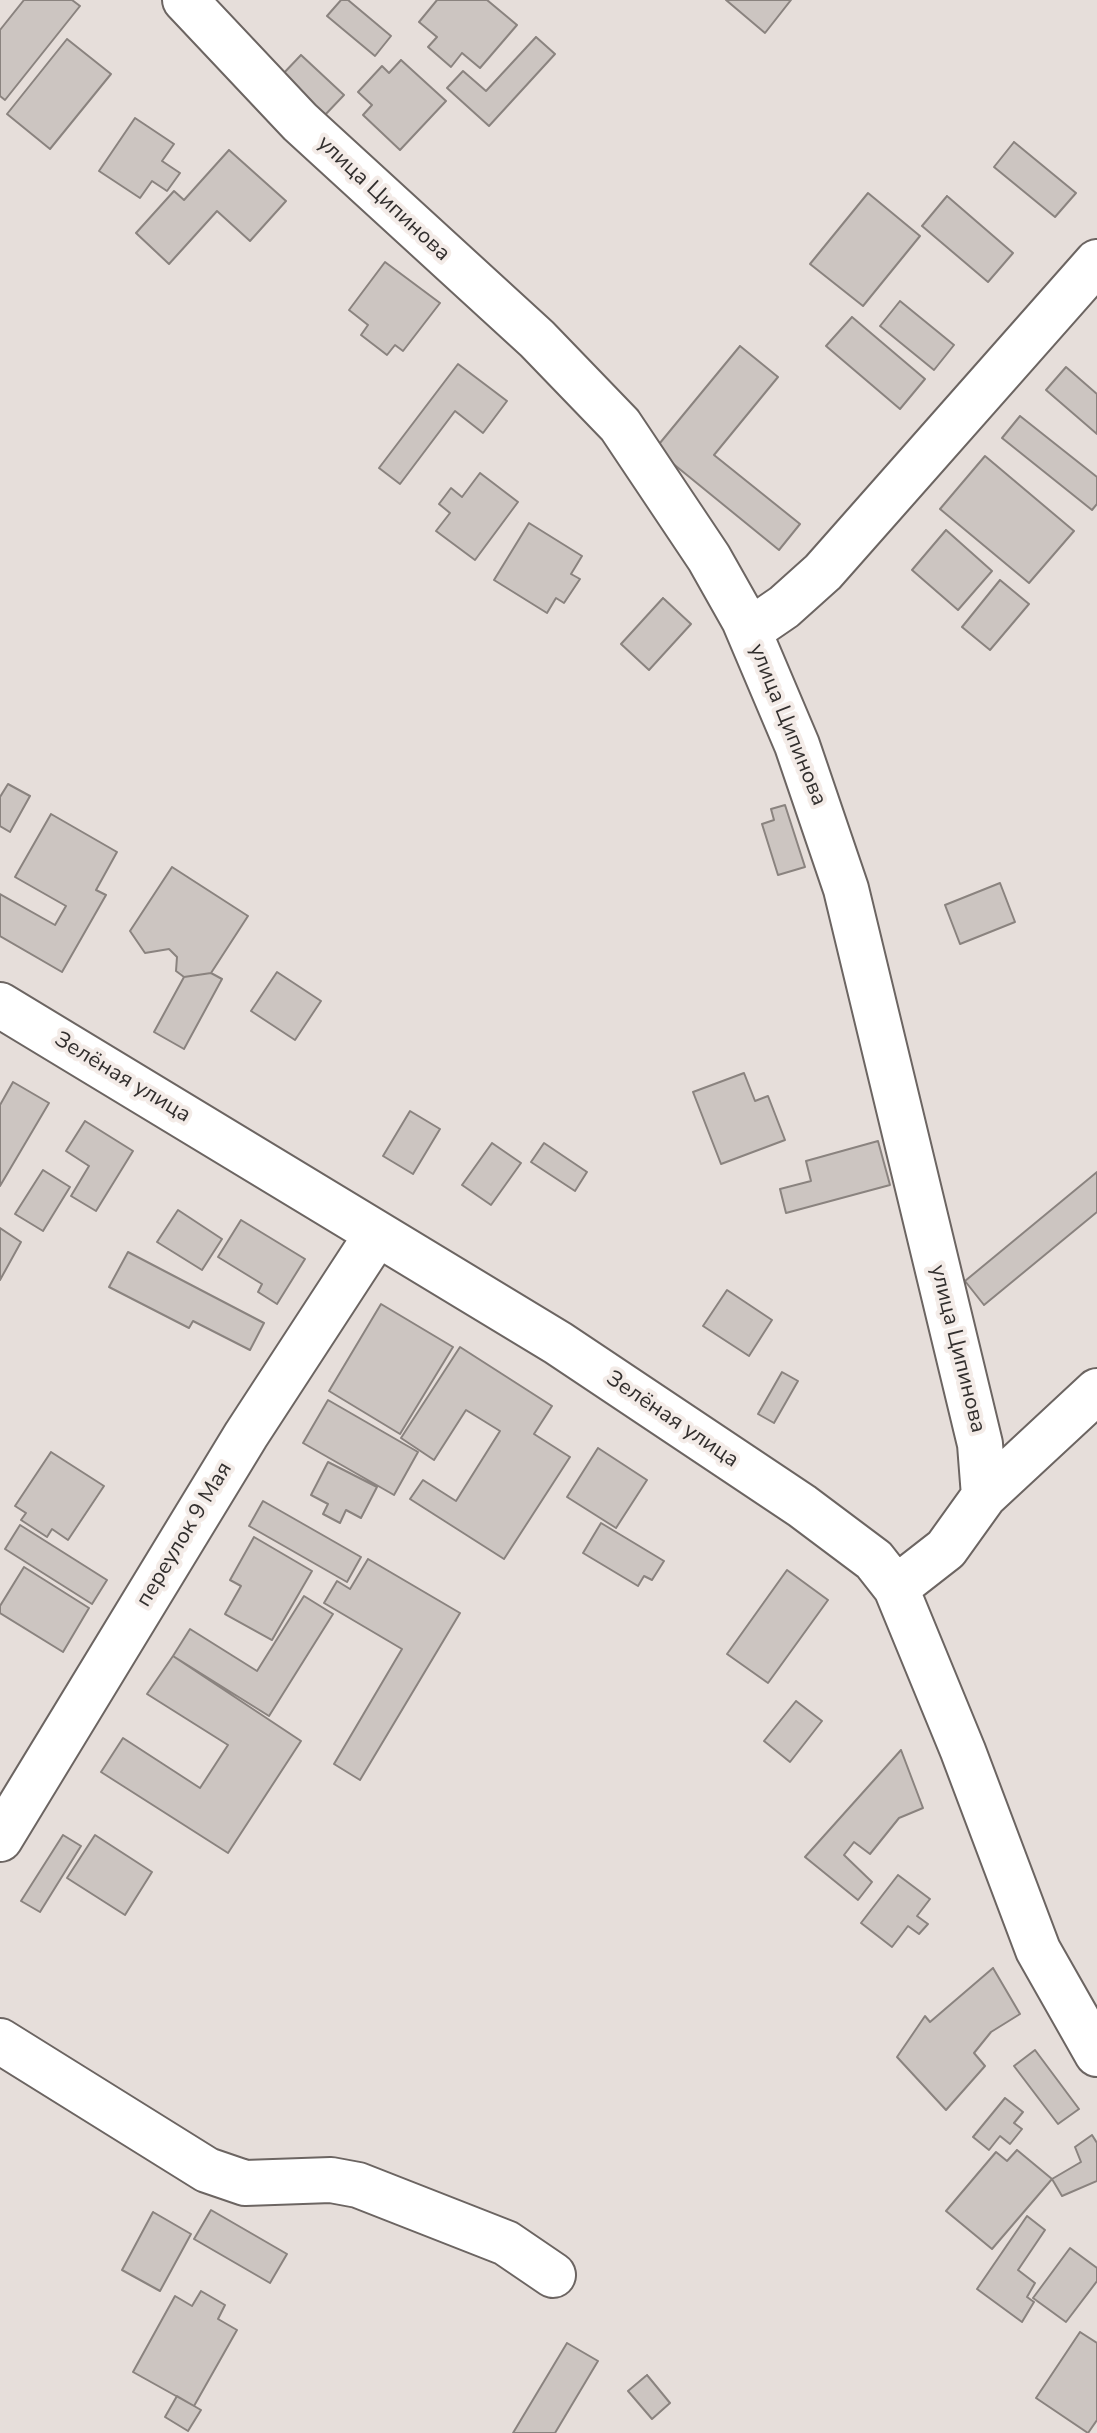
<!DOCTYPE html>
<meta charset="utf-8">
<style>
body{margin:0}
canvas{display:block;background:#e6deda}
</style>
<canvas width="1097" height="2433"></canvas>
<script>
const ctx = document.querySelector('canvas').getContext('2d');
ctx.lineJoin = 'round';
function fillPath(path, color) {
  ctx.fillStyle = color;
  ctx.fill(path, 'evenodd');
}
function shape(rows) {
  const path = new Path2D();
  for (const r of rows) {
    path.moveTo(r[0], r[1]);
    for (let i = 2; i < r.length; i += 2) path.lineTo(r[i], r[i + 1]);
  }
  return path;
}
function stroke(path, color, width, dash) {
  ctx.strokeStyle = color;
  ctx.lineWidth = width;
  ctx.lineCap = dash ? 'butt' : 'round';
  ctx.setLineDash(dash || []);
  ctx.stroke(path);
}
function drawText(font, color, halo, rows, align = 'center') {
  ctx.font = font + ' "Nunito Sans",sans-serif';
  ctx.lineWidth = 8;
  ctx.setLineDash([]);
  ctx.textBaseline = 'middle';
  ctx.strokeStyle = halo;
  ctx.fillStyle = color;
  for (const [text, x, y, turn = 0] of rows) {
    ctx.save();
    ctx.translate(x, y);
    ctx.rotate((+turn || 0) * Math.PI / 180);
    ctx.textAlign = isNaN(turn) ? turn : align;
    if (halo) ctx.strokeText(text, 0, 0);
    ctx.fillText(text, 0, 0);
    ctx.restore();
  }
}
const building = shape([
 [24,0,72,0,80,6,5,100,0,96,0,30,24,0],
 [341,0,348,0,391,36,375,56,327,16,341,0],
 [437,0,487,0,517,25,480,68,462,53,451,67,428,47,437,37,419,22,437,0],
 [726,0,791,0,765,33,726,0],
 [536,37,555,54,489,126,447,88,463,71,486,91,536,37],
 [67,39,111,74,50,149,7,114,67,39],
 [301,55,344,95,324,116,281,76,301,55],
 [401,60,446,101,400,150,363,115,372,105,358,92,382,66,389,73,401,60],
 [135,118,174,144,162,161,180,173,167,191,152,181,140,198,99,171,135,118],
 [1014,142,1076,193,1055,217,994,167,1014,142],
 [229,150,286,201,250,241,217,211,169,264,136,233,174,191,184,200,229,150],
 [868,193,920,236,863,306,810,264,868,193],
 [947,196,1013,253,988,282,922,226,947,196],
 [385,262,440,303,403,351,395,345,387,355,361,335,368,325,349,310,385,262],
 [900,301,954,345,934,370,880,326,900,301],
 [852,317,925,379,900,409,826,346,852,317],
 [740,346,778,377,714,455,800,524,779,550,655,449,740,346],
 [458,364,507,401,483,433,455,411,400,484,379,468,458,364],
 [1066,367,1097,394,1097,434,1046,390,1066,367],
 [1020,416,1097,477,1097,504,1092,510,1002,438,1020,416],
 [985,456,1074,531,1029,583,940,509,985,456],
 [480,473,518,502,475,560,436,531,450,513,439,504,451,488,462,497,480,473],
 [529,523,582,556,571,574,580,579,564,603,556,598,547,613,494,580,529,523],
 [946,530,992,571,958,610,912,570,946,530],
 [1000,580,1029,604,990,650,962,627,1000,580],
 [663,598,691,624,649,670,621,644,663,598],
 [8,784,30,796,10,832,0,826,0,797,8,784],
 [785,805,805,867,778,875,762,824,774,820,771,809,785,805],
 [51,814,117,852,96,890,106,895,62,972,0,936,0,894,55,925,66,906,15,877,51,814],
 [172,867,248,916,211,973,184,977,176,971,177,957,169,949,145,953,130,931,172,867],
 [1000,883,1015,922,960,944,945,905,1000,883],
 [277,972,321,1001,295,1040,251,1011,277,972],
 [211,973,222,979,184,1049,154,1032,184,977,211,973],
 [744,1073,755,1101,768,1096,785,1140,721,1164,693,1092,744,1073],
 [13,1082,49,1103,0,1186,0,1105,13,1082],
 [410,1111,440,1129,413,1174,383,1156,410,1111],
 [85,1121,133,1151,96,1211,71,1196,89,1166,66,1151,85,1121],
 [878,1141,890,1185,786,1213,780,1189,811,1181,806,1161,878,1141],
 [492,1143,521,1163,491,1205,462,1185,492,1143],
 [544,1143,587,1172,575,1191,531,1162,544,1143],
 [43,1170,70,1187,43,1231,15,1214,43,1170],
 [1097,1172,1097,1212,984,1305,965,1281,1097,1172],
 [178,1210,222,1239,202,1270,157,1242,178,1210],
 [241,1220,305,1259,277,1304,258,1292,262,1284,218,1257,241,1220],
 [0,1228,21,1242,0,1280,0,1228],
 [128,1252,264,1323,250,1350,193,1321,189,1328,109,1287,128,1252],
 [727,1290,772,1320,749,1356,703,1326,727,1290],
 [381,1304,453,1347,400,1434,329,1391,381,1304],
 [460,1347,552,1406,534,1434,570,1457,504,1559,410,1499,423,1480,456,1501,500,1431,466,1410,434,1460,401,1438,460,1347],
 [782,1372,798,1381,774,1423,758,1414,782,1372],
 [328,1400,418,1452,394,1495,303,1443,328,1400],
 [598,1448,647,1480,616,1528,567,1497,598,1448],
 [51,1452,104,1486,68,1540,52,1529,47,1537,21,1520,26,1513,15,1506,51,1452],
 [328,1462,377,1487,361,1518,346,1510,340,1523,323,1514,328,1504,311,1495,328,1462],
 [263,1501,361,1557,347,1582,249,1526,263,1501],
 [601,1523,664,1561,652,1580,644,1576,638,1586,583,1553,601,1523],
 [20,1525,107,1580,92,1604,5,1549,20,1525],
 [254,1537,312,1571,272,1640,225,1614,241,1586,230,1580,254,1537],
 [368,1559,460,1613,360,1780,334,1764,402,1649,324,1603,337,1581,350,1589,368,1559],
 [24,1567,89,1608,63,1652,0,1613,0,1606,24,1567],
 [787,1570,828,1600,768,1683,727,1654,787,1570],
 [304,1596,333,1614,269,1716,173,1656,190,1629,257,1671,304,1596],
 [173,1656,301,1741,228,1853,101,1772,123,1738,200,1788,228,1745,147,1694,173,1656],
 [796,1701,822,1721,790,1762,764,1741,796,1701],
 [901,1750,923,1808,899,1818,870,1854,854,1842,844,1855,872,1882,858,1900,805,1857,901,1750],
 [63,1835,81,1846,40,1912,21,1901,63,1835],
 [95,1835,152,1872,125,1915,67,1878,95,1835],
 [898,1875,930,1899,917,1916,928,1924,919,1934,908,1926,892,1947,861,1923,898,1875],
 [993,1968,1020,2014,991,2032,974,2053,985,2066,946,2110,897,2057,925,2016,930,2022,993,1968],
 [1035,2050,1079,2109,1058,2124,1014,2066,1035,2050],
 [1005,2098,1023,2112,1014,2123,1022,2129,1010,2144,1000,2136,989,2150,973,2137,1005,2098],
 [1092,2135,1097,2143,1097,2181,1062,2196,1052,2179,1081,2162,1075,2147,1092,2135],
 [1017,2150,1052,2179,992,2249,946,2211,996,2152,1007,2161,1017,2150],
 [211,2210,287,2254,270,2283,194,2239,211,2210],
 [153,2212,191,2234,160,2291,122,2270,153,2212],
 [1027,2216,1045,2230,1018,2270,1035,2283,1027,2297,1034,2302,1022,2322,977,2289,1027,2216],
 [1070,2248,1097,2268,1097,2281,1066,2322,1033,2298,1070,2248],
 [201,2291,225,2305,218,2319,237,2330,194,2406,133,2372,175,2296,192,2306,201,2291],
 [1080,2332,1097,2343,1097,2420,1088,2433,1036,2398,1080,2332],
 [567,2343,598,2361,555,2433,513,2433,567,2343],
 [647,2375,670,2403,652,2419,628,2391,647,2375],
 [177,2396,201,2410,188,2431,165,2417,177,2396]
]);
fillPath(building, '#ccc5c1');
stroke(building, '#8a837f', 2);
const minor = shape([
 [185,0,300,122,537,339,620,425,709,558,744,620,797,745,846,889,980,1444,984,1496,1097,1391],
 [749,631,784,607,823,572,1097,262],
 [0,1005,558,1343,802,1506,874,1560,896,1588,963,1751,1038,1950,1097,2054],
 [896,1588,946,1549,984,1496],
 [0,1839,246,1435,377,1234],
 [0,2041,207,2170,245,2183,331,2180,358,2185,506,2243,553,2275]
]);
stroke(minor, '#6c6562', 48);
stroke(minor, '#fff', 44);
drawText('22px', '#322f2e', '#f3ebe7', [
 ["улица Ципинова",383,199,43],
 ["улица Ципинова",787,725,68],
 ["Зелёная улица",122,1078,31],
 ["улица Ципинова",957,1349,76],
 ["Зелёная улица",672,1420,34],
 ["переулок 9 Мая",185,1535,-59]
]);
</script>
